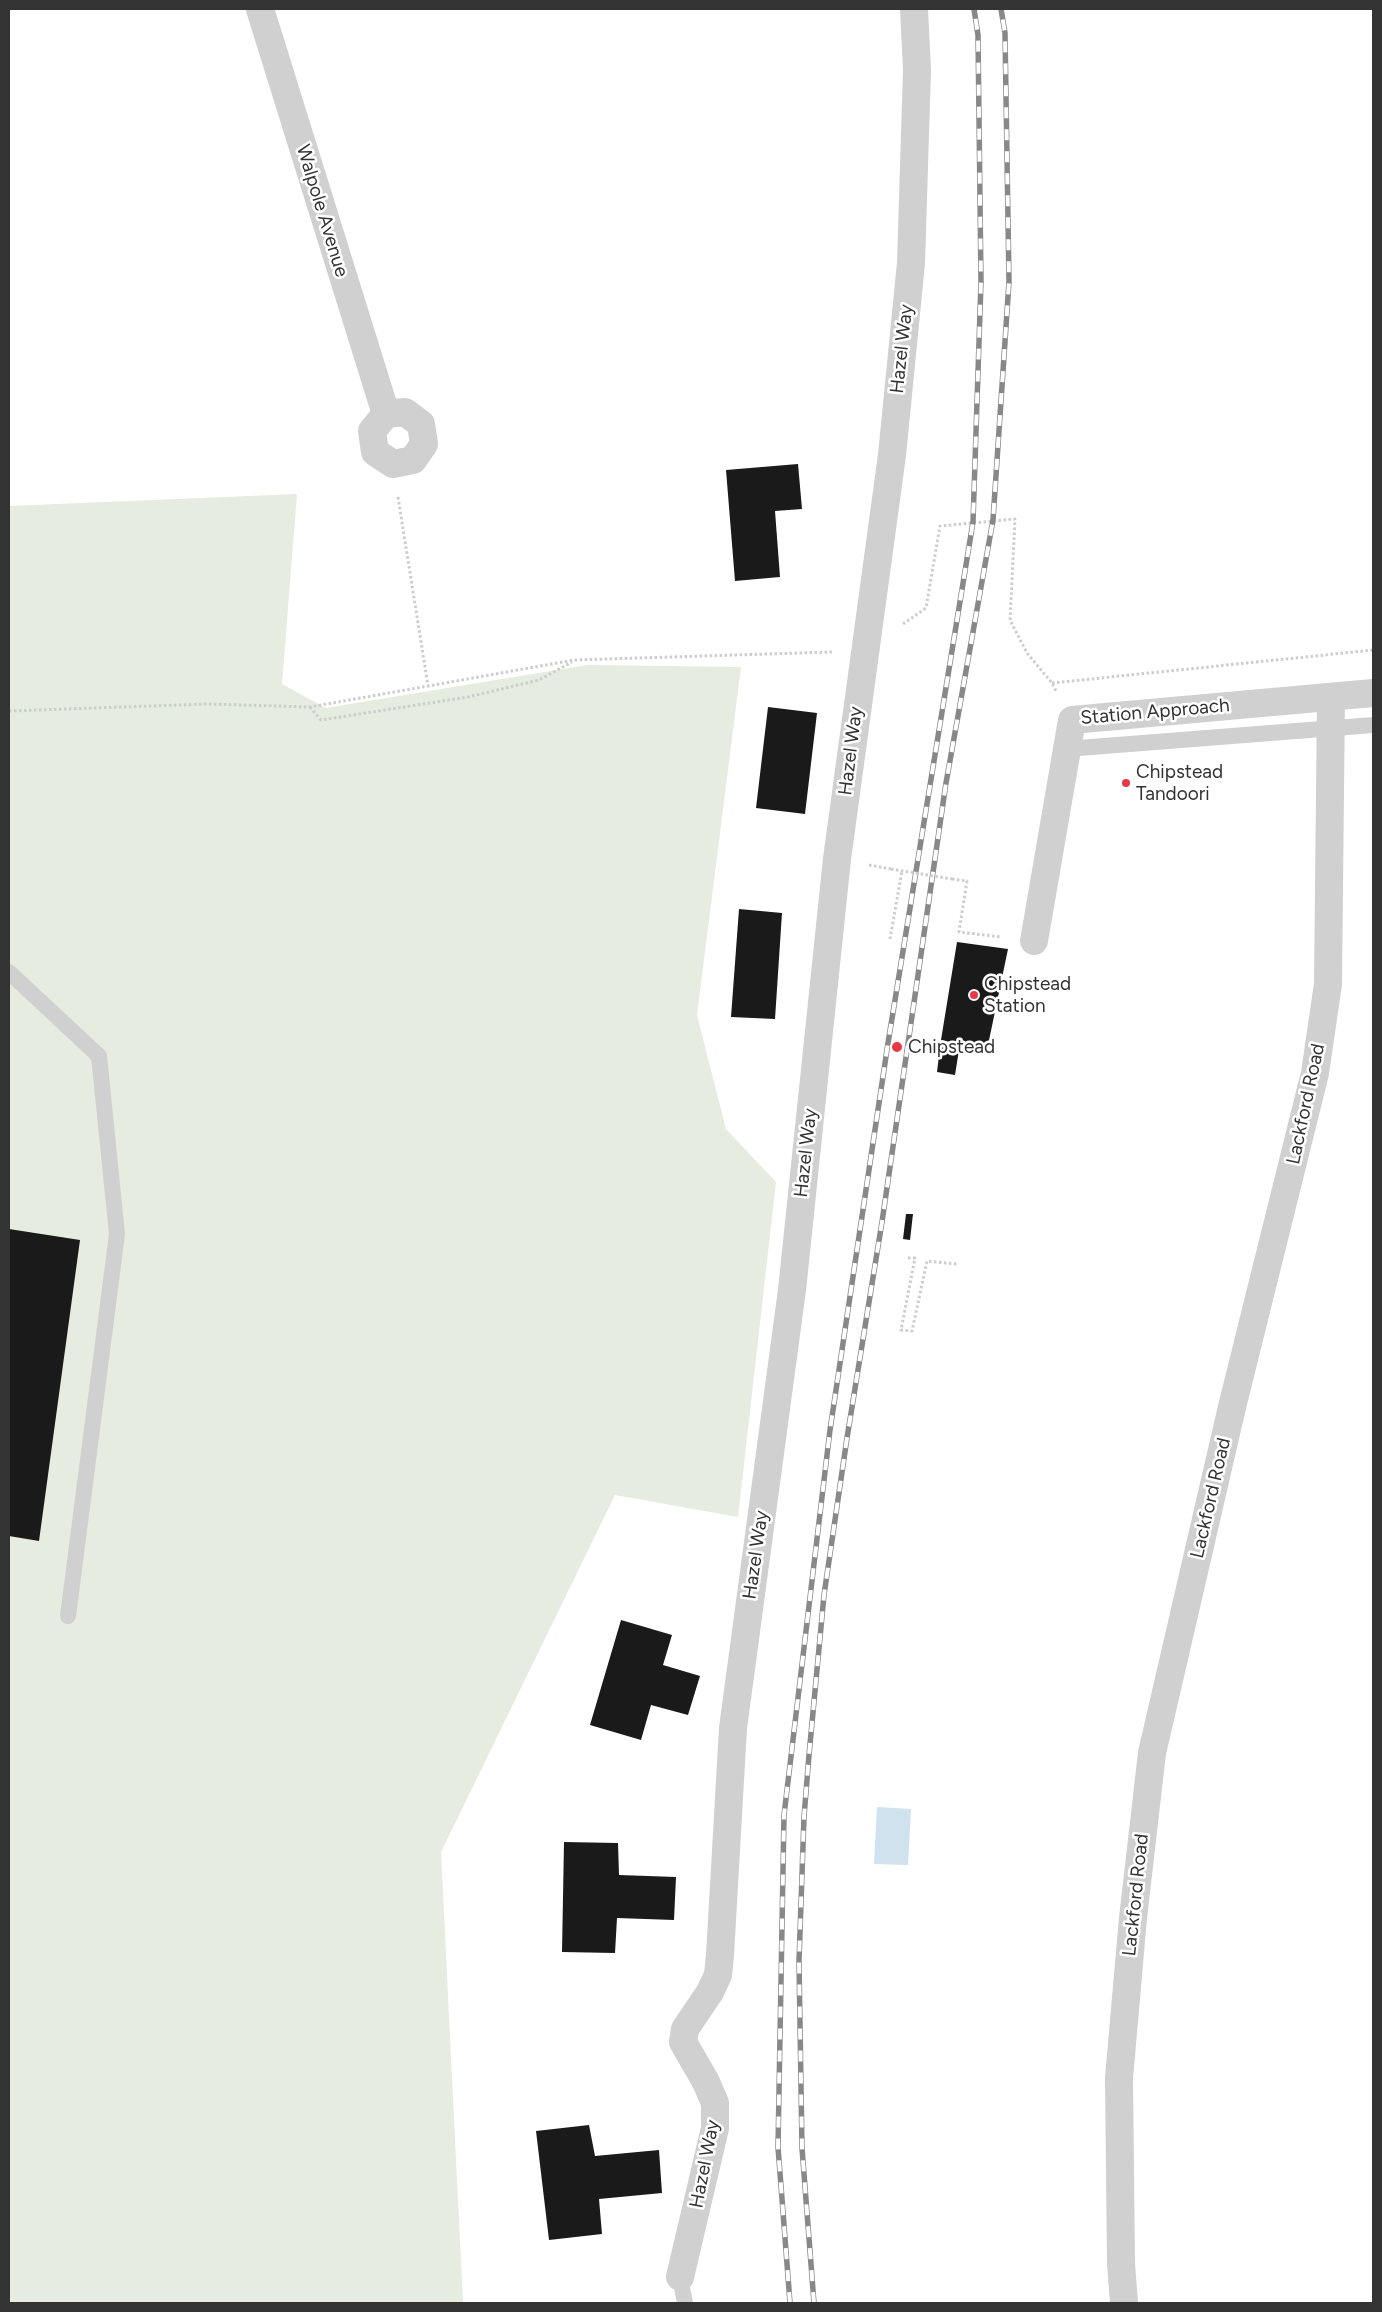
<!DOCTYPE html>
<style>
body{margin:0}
#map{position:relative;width:1382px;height:2312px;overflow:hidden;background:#fff;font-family:Figtree,sans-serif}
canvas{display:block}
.frame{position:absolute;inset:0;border:10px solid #333;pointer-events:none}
</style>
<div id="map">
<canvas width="1382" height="2312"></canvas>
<div class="frame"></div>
</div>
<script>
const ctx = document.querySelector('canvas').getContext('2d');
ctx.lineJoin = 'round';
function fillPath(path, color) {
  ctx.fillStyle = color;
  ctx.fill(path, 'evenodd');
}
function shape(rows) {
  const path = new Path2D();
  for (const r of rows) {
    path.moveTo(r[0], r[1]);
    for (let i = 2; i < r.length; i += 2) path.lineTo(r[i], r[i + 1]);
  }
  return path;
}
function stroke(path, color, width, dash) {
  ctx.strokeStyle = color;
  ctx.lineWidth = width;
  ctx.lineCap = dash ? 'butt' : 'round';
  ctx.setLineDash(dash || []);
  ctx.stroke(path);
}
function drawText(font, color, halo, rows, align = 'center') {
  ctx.font = font + ' Figtree,sans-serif';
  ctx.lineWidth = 5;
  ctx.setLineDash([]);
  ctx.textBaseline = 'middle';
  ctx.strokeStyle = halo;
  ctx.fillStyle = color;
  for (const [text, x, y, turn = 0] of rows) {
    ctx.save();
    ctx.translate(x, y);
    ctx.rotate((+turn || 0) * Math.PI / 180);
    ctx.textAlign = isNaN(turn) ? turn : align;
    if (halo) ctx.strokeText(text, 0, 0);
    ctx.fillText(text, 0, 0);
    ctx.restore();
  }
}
fillPath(shape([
 [297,494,282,684,326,708,587,665,741,667,697,1015,726,1129,776,1182,738,1517,615,1495,441,1852,463,2303,9,2303,9,506]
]), '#e6ecdf');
fillPath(shape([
 [877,1807,911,1809,908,1865,874,1864]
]), '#cfe2ee');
fillPath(shape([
 [798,464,802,509,775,511,780,577,735,581,726,470],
 [768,707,817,713,805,814,756,808],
 [739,909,782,913,775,1019,731,1017],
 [957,942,1008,949,987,1050,941,1040],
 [940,1047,959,1050,955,1075,937,1072],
 [906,1214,913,1214,910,1240,903,1239],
 [9,1229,80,1240,39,1541,9,1536],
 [621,1620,672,1635,663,1665,700,1676,688,1715,651,1705,641,1740,590,1725],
 [564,1842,618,1843,619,1875,676,1877,674,1920,617,1918,615,1953,562,1952],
 [589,2125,595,2156,659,2150,662,2193,599,2199,602,2234,549,2240,536,2131]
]), '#1a1a1a');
stroke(shape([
 [398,497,428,686],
 [903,624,926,608,940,526,1015,519,1010,620,1027,653,1052,683,1057,693],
 [1052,683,1373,650],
 [310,707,321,720,468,697,539,680,572,662],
 [9,711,207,704,310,707,574,660,832,652],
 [869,865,891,869],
 [952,879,967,881,959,932,1001,937],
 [890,939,902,871],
 [908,1258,915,1258,901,1330,912,1331,927,1261,957,1264]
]), '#cdcdcd', 3, [2.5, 2.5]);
stroke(shape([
 [1066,749,1373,725],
 [9,972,99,1056,117,1234,68,1616],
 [680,2277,685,2303]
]), '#d0d0d0', 16);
stroke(shape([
 [260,9,386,414],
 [405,412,421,424,424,444,413,460,393,464,375,452,372,431,386,414,405,412],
 [1034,941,1072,720,1373,693],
 [680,2277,715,2128,715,2103,706,2082,683,2042,685,2029,710,1992,718,1975,720,1955,733,1728,792,1290,837,859,892,455,911,263,917,70,914,9],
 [1124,2303,1121,2264,1119,2078,1133,1918,1152,1753,1232,1407,1315,1073,1328,984,1331,697]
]), '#d0d0d0', 28);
const rail = shape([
 [790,2303,778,2147,784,1815,830,1430,888,1043,973,522,981,282,978,35,974,9],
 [814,2303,802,2148,799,1961,804,1817,809,1755,824,1595,847,1438,882,1222,946,783,993,520,1009,282,1005,33,1001,9]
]);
stroke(rail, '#888', 5.5);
stroke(rail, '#fff', 4, [11]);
stroke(shape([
 [891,869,952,879]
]), '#cdcdcd', 3, [2.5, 2.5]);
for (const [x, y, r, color] of [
 [1126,783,5,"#e63946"],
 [974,995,5,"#e63946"],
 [897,1047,6,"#e63946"]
]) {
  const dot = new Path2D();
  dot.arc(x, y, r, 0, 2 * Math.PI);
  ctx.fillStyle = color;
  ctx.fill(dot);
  stroke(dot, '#fff', 2);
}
drawText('19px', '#333', '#fff', [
 ["Walpole Avenue",322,211,73],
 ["Hazel Way",902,349,-84],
 ["Station Approach",1155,712,-5],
 ["Hazel Way",851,751,-83],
 ["Lackford Road",1306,1104,-78],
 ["Hazel Way",806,1153,-84],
 ["Lackford Road",1211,1498,-77],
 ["Hazel Way",756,1555,-82],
 ["Lackford Road",1136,1895,-84],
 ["Hazel Way",705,2164,-79]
]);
drawText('19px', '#333', '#fff', [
 ["Chipstead",1136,772],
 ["Tandoori",1136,794],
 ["Chipstead",984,984],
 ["Station",984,1006],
 ["Chipstead",908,1047]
], 'left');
</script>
